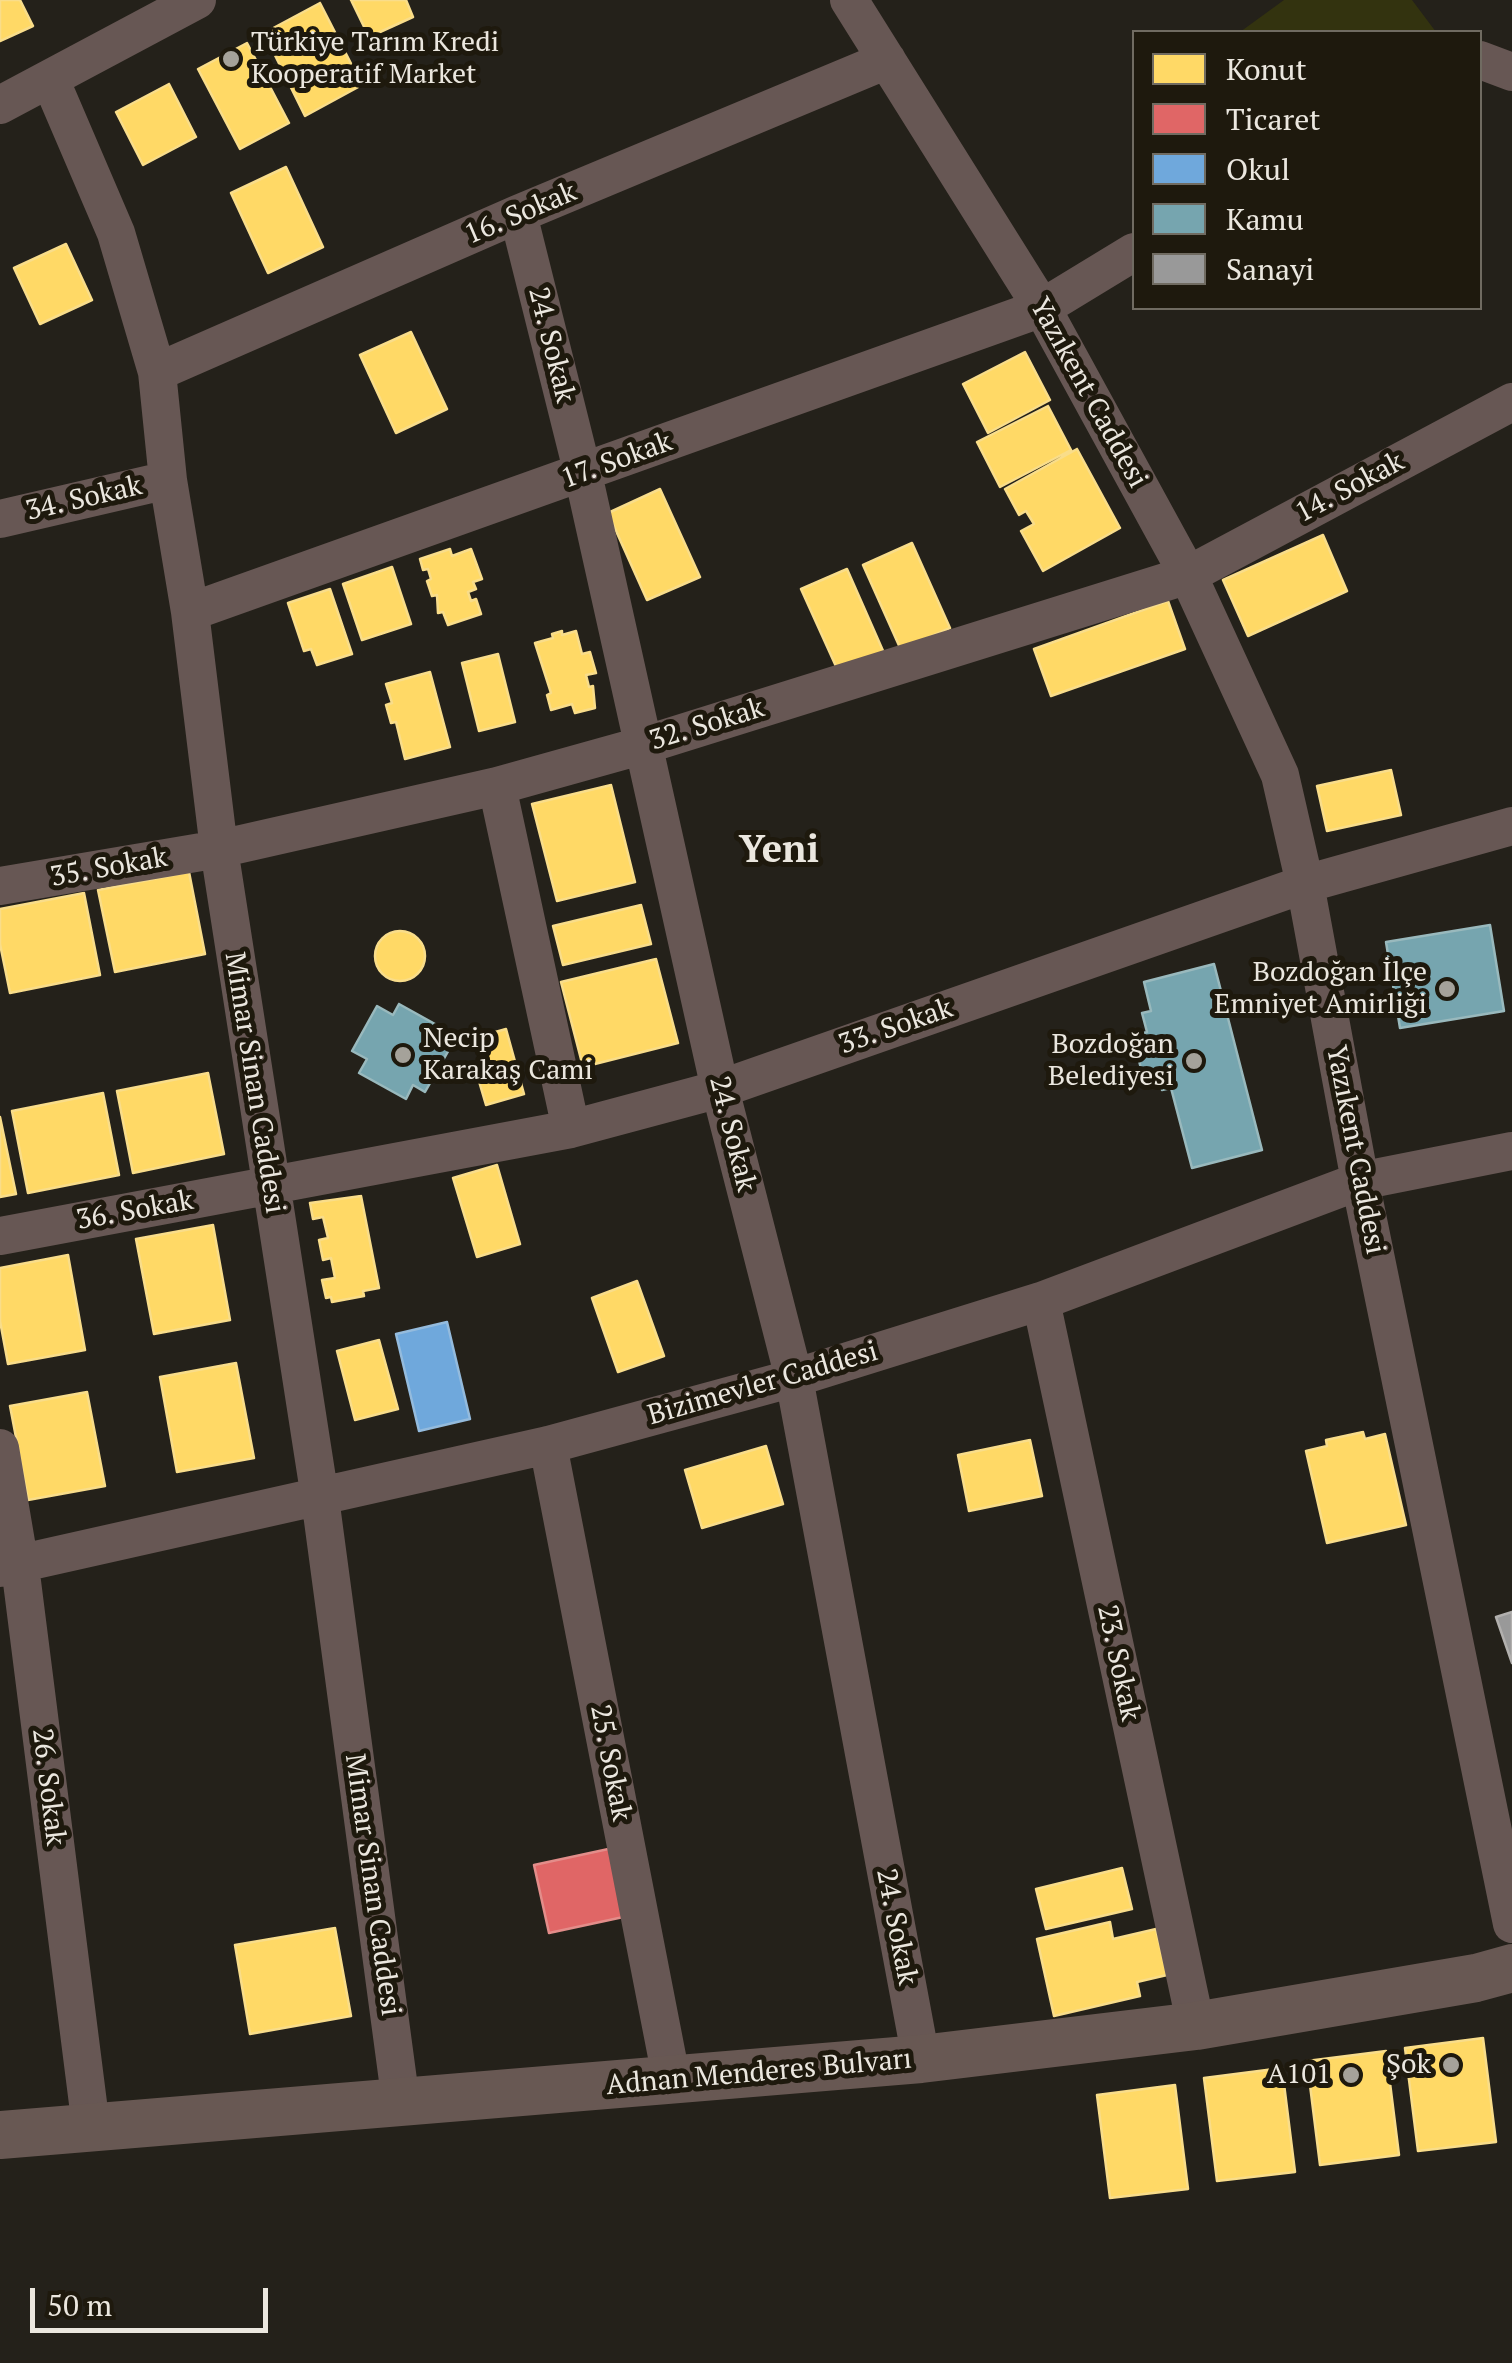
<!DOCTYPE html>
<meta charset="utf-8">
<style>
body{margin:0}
#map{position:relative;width:1512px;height:2363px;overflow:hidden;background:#24211a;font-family:"PT Serif",serif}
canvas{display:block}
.legend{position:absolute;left:1132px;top:30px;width:350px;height:280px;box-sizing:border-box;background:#1e190d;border:2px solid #706b61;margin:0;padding:12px 18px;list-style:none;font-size:30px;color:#ebe7df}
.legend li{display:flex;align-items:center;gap:20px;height:50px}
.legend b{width:50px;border:2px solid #706b61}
.scale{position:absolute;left:30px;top:2288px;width:238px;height:45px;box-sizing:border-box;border:5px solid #ebe7df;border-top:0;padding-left:12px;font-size:30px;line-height:35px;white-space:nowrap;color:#ebe7df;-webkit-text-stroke:8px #1e190d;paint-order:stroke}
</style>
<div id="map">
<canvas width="1512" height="2363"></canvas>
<ul class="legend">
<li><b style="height:28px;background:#ffd966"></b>Konut</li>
<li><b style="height:28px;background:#e06666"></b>Ticaret</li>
<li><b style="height:28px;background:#6fa8dc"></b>Okul</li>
<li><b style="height:28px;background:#76a5af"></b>Kamu</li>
<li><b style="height:28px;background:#999"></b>Sanayi</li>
</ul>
<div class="scale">50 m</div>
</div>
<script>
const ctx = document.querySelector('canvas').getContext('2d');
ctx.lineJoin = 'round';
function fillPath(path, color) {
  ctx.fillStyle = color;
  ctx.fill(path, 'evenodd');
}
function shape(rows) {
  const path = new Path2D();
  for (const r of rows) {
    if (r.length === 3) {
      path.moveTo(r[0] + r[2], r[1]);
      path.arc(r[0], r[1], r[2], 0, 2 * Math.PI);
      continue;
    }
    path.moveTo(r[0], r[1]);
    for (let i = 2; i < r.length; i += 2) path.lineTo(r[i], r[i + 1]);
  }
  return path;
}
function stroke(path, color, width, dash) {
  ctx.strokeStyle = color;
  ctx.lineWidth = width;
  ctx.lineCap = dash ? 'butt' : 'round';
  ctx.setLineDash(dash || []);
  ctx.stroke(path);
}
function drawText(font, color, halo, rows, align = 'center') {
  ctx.font = font + ' "PT Serif",serif';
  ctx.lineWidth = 10;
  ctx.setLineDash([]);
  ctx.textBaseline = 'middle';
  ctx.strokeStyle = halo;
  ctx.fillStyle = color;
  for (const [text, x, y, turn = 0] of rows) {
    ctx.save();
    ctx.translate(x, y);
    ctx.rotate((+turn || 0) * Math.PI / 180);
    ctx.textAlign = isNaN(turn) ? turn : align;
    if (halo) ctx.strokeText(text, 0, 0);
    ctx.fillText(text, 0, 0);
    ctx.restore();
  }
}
fillPath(shape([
 [1284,0,1412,0,1436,32,1240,32]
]), '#33330f');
const homes = shape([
 [0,0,20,0,33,26,0,41,0,0],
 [351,0,406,0,413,17,369,37,351,0],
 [320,3,362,85,305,116,264,33,320,3],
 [247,43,289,123,240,149,198,69,247,43],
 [169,84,196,137,143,165,116,112,169,84],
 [286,167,323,247,268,273,231,193,286,167],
 [66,244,92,300,40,324,14,268,66,244],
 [411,332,447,409,396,433,360,355,411,332],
 [1025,352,1050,400,988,433,963,384,1025,352],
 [1048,406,1071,450,1000,487,977,442,1048,406],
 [1077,449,1120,528,1043,571,1021,531,1034,524,1026,511,1019,515,1005,489,1077,449],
 [660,489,700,577,647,600,608,513,660,489],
 [1323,535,1347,591,1248,636,1223,580,1323,535],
 [912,543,950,628,901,650,863,565,912,543],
 [450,549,452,556,471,549,482,579,473,582,476,589,468,592,471,601,476,599,481,614,448,625,443,612,438,613,437,595,432,596,427,581,431,579,428,569,423,570,420,559,450,549],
 [392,567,411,624,362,640,343,584,392,567],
 [847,569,884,653,839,673,801,589,847,569],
 [330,589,352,654,317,665,311,649,304,651,288,603,330,589],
 [1168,601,1185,649,1051,696,1034,649,1168,601],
 [562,631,562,635,576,631,582,654,590,652,596,673,586,675,589,687,593,686,595,708,575,713,572,704,551,710,547,695,551,693,535,643,553,638,552,634,562,631],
 [498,654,515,722,479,731,462,663,498,654],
 [430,672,450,747,405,759,396,722,391,723,386,705,392,703,386,684,430,672],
 [1391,770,1401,815,1327,831,1317,786,1391,770],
 [611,785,635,882,557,901,532,804,611,785],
 [189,872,205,954,115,972,98,890,189,872],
 [84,893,100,975,10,993,0,944,0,909,84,893],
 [641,905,651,944,563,965,553,926,641,905],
 [400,956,25],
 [656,959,678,1043,583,1067,561,982,656,959],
 [506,1029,524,1094,486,1105,478,1078,492,1074,481,1036,506,1029],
 [208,1073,224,1154,133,1173,117,1091,208,1073],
 [103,1093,119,1175,28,1193,12,1111,103,1093],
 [0,1117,16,1194,0,1197,0,1117],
 [497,1165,520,1244,477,1257,453,1178,497,1165],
 [361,1196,379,1288,363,1291,364,1296,332,1302,331,1297,326,1298,322,1280,335,1278,331,1258,323,1260,319,1240,328,1238,323,1217,313,1219,310,1203,361,1196],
 [213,1225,230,1320,154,1334,136,1239,213,1225],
 [68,1255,85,1350,8,1364,0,1321,0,1268,68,1255],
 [637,1281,664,1356,618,1372,592,1298,637,1281],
 [379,1340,398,1409,355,1420,337,1351,379,1340],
 [236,1363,254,1458,177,1472,160,1377,236,1363],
 [87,1392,105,1486,28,1500,10,1406,87,1392],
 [1363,1432,1365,1439,1385,1434,1406,1525,1327,1543,1306,1451,1327,1446,1326,1440,1363,1432],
 [1030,1440,1042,1496,969,1511,958,1455,1030,1440],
 [766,1446,783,1504,702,1528,685,1470,766,1446],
 [1122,1868,1132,1909,1046,1929,1036,1889,1122,1868],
 [1110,1922,1113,1939,1156,1929,1167,1975,1137,1982,1140,1996,1054,2016,1037,1939,1110,1922],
 [335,1928,351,2016,250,2034,235,1945,335,1928],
 [1483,2038,1496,2142,1418,2151,1405,2048,1483,2038],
 [1386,2051,1399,2155,1320,2165,1307,2061,1386,2051],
 [1282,2068,1295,2172,1217,2181,1204,2078,1282,2068],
 [1175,2085,1188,2189,1110,2198,1097,2095,1175,2085]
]);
fillPath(homes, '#ffd966');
stroke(homes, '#f9dd8a', 2.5);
const shops = shape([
 [613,1848,628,1916,549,1933,534,1865,613,1848]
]);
fillPath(shops, '#e06666');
stroke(shops, '#e38d8a', 2.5);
const schools = shape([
 [447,1322,470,1419,419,1431,396,1334,447,1322]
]);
fillPath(schools, '#6fa8dc');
stroke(schools, '#94bbdd', 2.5);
const public = shape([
 [1490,925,1504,1011,1400,1028,1386,942,1490,925],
 [1214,964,1262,1150,1192,1168,1171,1088,1162,1090,1158,1073,1143,1077,1133,1036,1147,1032,1142,1013,1151,1011,1144,982,1214,964],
 [399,1004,444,1029,438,1041,450,1048,425,1092,413,1085,406,1099,359,1073,367,1059,352,1051,377,1006,393,1015,399,1004]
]);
fillPath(public, '#76a5af');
stroke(public, '#99b9bd', 2.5);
const industry = shape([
 [1512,1612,1512,1663,1496,1617,1512,1612]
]);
fillPath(industry, '#999');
stroke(industry, '#b2b0ae', 2.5);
stroke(shape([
 [849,0,1042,308,1188,575,1280,775,1305,884,1360,1181,1512,1924],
 [1480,60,1512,72],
 [50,79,116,233,157,372,168,480,190,612,219,849,320,1498,401,2103],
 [0,105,197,0],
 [518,214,583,474,720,1089,794,1378,921,2059],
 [157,372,518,214,887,60],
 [0,519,168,480],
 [190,612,1042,308,1134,252],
 [497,786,571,1129],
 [0,886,219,849,497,786,644,745,1188,575,1512,402],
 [0,1236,571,1129,720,1089,1305,884,1512,826],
 [1041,1301,1196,2026],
 [548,1445,672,2082],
 [0,1448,20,1566,91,2127],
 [0,1568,548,1445,794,1378,1041,1301,1360,1181,1512,1151]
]), '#675754', 38);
stroke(shape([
 [0,2135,921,2059,1196,2026,1476,1978,1512,1968]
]), '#685853', 48);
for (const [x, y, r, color] of [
 [231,59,10,"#a5a29a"],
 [1447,989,10,"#a5a29a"],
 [403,1055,10,"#a5a29a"],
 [1194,1061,10,"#a5a29a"],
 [1451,2065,10,"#a5a29a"],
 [1351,2075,10,"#a5a29a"]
]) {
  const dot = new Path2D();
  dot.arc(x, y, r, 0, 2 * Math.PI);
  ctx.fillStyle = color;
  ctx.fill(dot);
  stroke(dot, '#1e190d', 4);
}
drawText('28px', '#ebe7df', '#1e190d', [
 ["Türkiye Tarım Kredi",251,43,"left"],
 ["Kooperatif Market",251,75,"left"],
 ["Bozdoğan İlçe",1427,973],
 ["Emniyet Amirliği",1427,1005],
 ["Necip",423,1039,"left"],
 ["Karakaş Cami",423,1071,"left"],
 ["Bozdoğan",1174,1045],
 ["Belediyesi",1174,1077],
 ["Şok",1431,2065],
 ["A101",1331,2075]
], 'right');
drawText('28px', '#ebe7df', '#1e190d', [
 ["16. Sokak",521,214,-23],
 ["24. Sokak",551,345,76],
 ["Yazıkent Caddesi",1088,393,61],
 ["17. Sokak",617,461,-20],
 ["14. Sokak",1350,488,-28],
 ["34. Sokak",84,499,-13],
 ["32. Sokak",707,725,-17],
 ["35. Sokak",109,868,-10],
 ["33. Sokak",896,1027,-19],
 ["Mimar Sinan Caddesi",254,1083,81],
 ["24. Sokak",732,1134,76],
 ["Yazıkent Caddesi",1355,1150,79],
 ["36. Sokak",135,1211,-10],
 ["Bizimevler Caddesi",763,1384,-16],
 ["23. Sokak",1118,1663,78],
 ["25. Sokak",610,1763,79],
 ["26. Sokak",48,1787,83],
 ["Mimar Sinan Caddesi",372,1885,82],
 ["24. Sokak",896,1927,79],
 ["Adnan Menderes Bulvarı",759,2073,-5]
]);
drawText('bold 38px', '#ebe7df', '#1e190d', [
 ["Yeni",779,851]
]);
</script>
